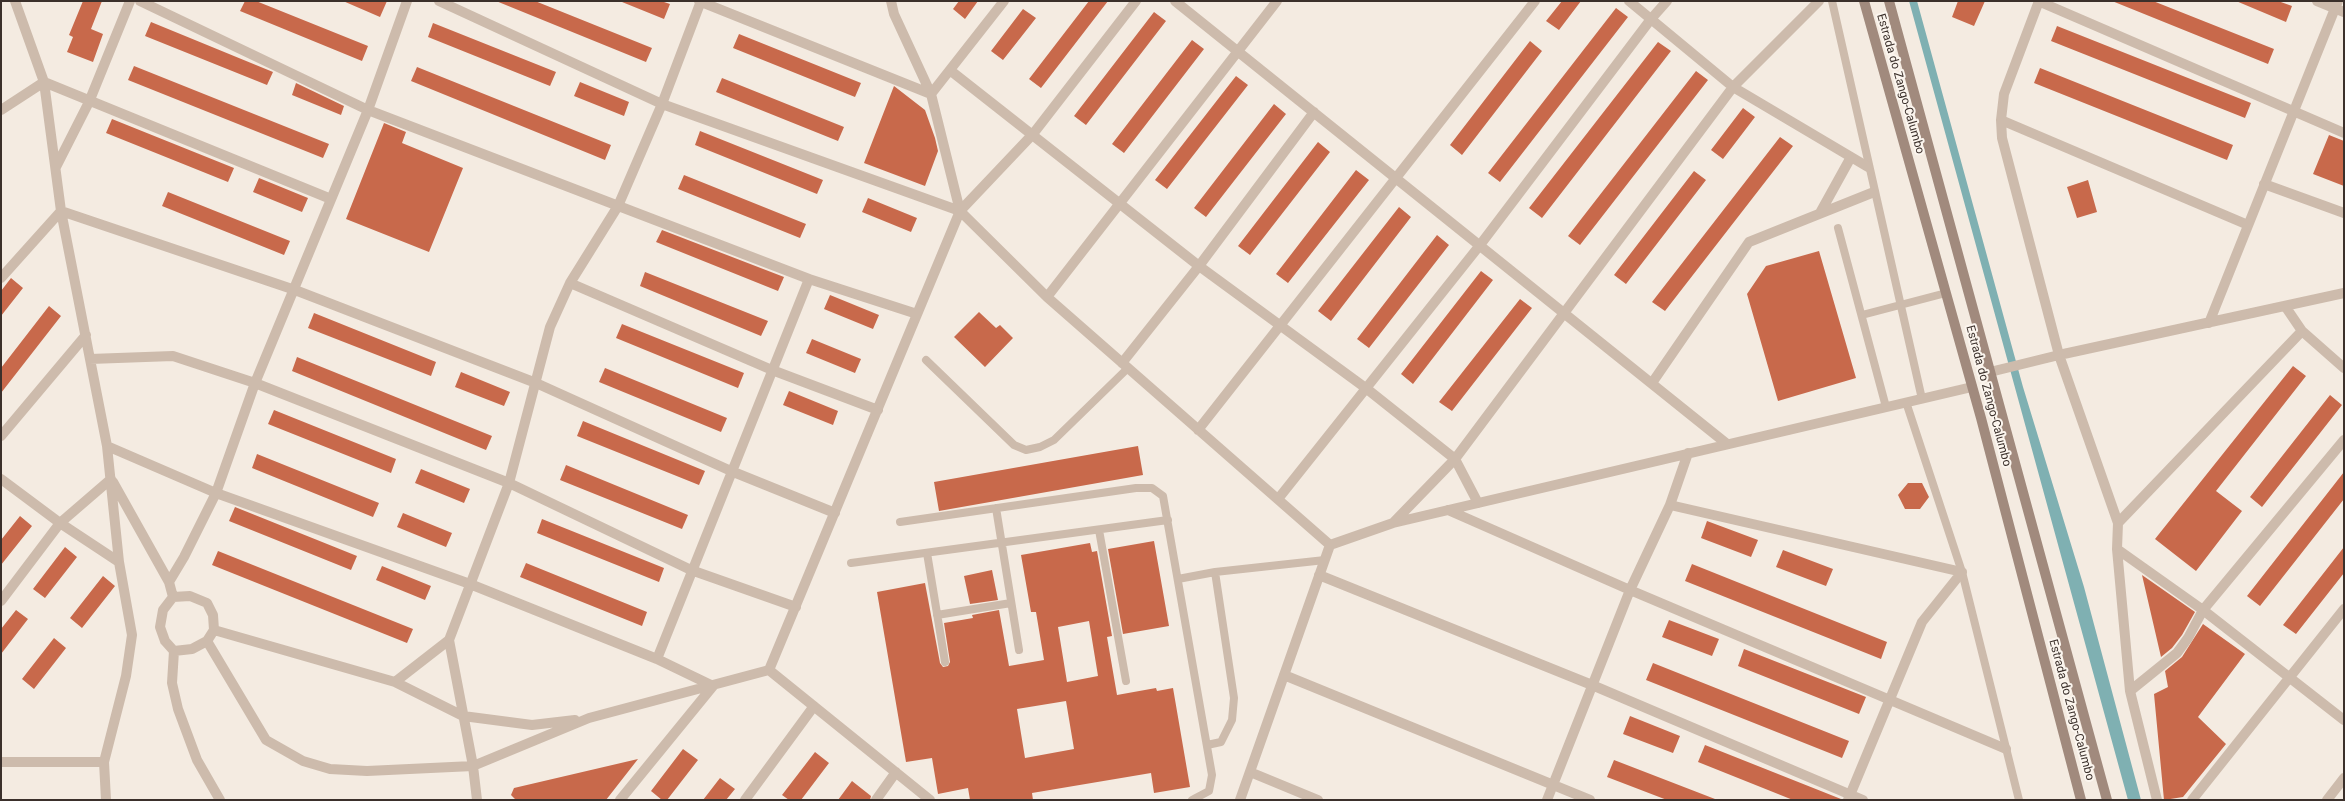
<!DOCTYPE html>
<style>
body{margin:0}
#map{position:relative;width:2345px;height:801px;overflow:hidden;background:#f4ebe1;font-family:Roboto,sans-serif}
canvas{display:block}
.frame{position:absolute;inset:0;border:2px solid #3b302b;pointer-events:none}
</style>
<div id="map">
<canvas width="2345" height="801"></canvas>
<div class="frame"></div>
</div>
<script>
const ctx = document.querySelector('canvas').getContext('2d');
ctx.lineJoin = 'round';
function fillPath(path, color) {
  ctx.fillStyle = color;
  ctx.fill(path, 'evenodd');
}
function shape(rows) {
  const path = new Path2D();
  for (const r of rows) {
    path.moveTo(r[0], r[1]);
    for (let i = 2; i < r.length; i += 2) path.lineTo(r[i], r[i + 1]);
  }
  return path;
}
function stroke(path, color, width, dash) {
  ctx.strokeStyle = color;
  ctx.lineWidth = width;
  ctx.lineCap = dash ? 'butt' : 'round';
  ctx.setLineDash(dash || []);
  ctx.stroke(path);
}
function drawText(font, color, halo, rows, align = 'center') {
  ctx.font = font + ' Roboto,sans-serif';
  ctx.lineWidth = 4;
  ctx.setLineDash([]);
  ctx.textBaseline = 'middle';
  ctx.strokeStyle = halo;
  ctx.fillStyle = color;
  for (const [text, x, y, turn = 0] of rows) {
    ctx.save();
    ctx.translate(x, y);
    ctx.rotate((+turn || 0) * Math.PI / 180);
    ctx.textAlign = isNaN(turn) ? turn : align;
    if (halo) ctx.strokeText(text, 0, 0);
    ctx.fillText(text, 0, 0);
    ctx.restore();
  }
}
fillPath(shape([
 [1909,1,1917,1,2023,387,2084,587,2141,800,2128,800]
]), '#7fb0b2');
fillPath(shape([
 [83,1,102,1,91,29,103,34,93,62,67,52,73,37,69,35],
 [245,1,256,1,368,46,362,61,240,11],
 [343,1,387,1,380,17],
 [496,1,535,1,652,48,646,62],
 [661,1,670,4,664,19,622,2],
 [959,1,978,1,965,19,953,9],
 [1089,1,1108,1,1041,88,1029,79],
 [1562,1,1581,1,1559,30,1546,21],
 [1958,1,1985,1,1974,26,1952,17],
 [2112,1,2153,1,2274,49,2268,64],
 [2236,1,2278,1,2292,6,2286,22],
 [1616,8,1628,17,1500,182,1488,173],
 [1023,9,1036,18,1003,60,991,51],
 [1154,12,1166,21,1086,125,1074,116],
 [151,22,273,72,267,85,145,36],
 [433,23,556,72,550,86,428,37],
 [2057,26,2251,103,2245,118,2051,41],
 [739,34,861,83,855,97,733,48],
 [1192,40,1204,49,1124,153,1112,144],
 [1530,41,1542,51,1462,155,1450,145],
 [1658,42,1671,51,1542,218,1529,208],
 [134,66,329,144,323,158,128,80],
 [417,67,611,145,605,160,411,81],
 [2040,68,2233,145,2227,160,2034,83],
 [1696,71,1708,80,1580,245,1568,236],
 [1236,76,1248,85,1167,189,1155,180],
 [722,78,844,127,838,141,716,92],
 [580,82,629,102,624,116,574,96],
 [296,83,344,106,341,115,292,95],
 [894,86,925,110,935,138,938,151,925,186,864,163],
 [1274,104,1286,114,1206,217,1194,208],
 [1743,108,1755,117,1723,159,1711,150],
 [112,119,234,168,228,182,106,133],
 [384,123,406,132,402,143,463,168,429,252,346,219],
 [700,131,823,180,817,194,695,145],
 [2329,135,2344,141,2344,186,2313,174],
 [1780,137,1793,146,1665,311,1652,302],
 [1318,142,1330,152,1250,255,1238,246],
 [1356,170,1369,180,1288,283,1276,274],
 [1694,171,1706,180,1626,284,1614,275],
 [684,175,806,224,800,238,678,189],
 [259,178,308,198,302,212,253,192],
 [2088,180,2097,212,2077,218,2067,187],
 [168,192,290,241,284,255,162,206],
 [868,198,917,218,911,232,862,212],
 [1399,207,1411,217,1331,321,1318,311],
 [662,230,784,277,778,291,656,242],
 [1437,235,1449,245,1369,348,1357,339],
 [1819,251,1856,378,1778,401,1747,294,1766,266],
 [1481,271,1493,280,1413,384,1401,374],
 [645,272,768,321,761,336,640,286],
 [11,278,23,288,1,316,1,291],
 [830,295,879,315,873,329,824,309],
 [1520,299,1532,308,1452,411,1439,402],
 [49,306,61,316,1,393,1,368],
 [979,312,996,328,1000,325,1013,338,985,367,954,337],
 [314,313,436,362,431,376,308,328],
 [622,324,744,373,738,388,616,338],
 [812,339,861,359,855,373,806,353],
 [297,357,492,436,486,450,292,371],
 [2293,366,2306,376,2216,491,2242,511,2196,571,2155,539],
 [605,368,727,418,721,432,599,382],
 [461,372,510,392,504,406,455,387],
 [789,391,838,411,833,425,783,405],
 [2330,395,2342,405,2262,507,2250,497],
 [274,410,396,459,391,473,268,424],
 [583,421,705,471,699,485,577,436],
 [1138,446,1143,475,939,511,934,482],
 [257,454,379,503,373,517,252,468],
 [566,465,688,515,682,529,560,480],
 [421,469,470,489,464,503,415,483],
 [2344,472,2344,499,2260,606,2247,596],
 [1908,483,1922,483,1929,497,1920,509,1905,509,1898,495],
 [235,507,357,556,351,570,229,521],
 [403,513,452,533,446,547,397,527],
 [20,516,32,526,1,565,1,540],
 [542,519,664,568,659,582,537,533],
 [1707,521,1758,540,1751,557,1701,538],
 [1154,541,1169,626,1123,634,1108,549],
 [1090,543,1092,552,1097,551,1112,636,1107,637,1117,695,1156,688,1157,691,1173,688,1190,787,1154,793,1151,773,1032,793,1033,800,970,800,968,788,938,794,932,758,906,762,877,592,925,583,940,663,943,667,948,666,950,662,944,623,973,618,972,615,999,610,1009,666,1044,660,1036,612,1031,612,1021,555],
 [1089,621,1098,676,1067,682,1058,627],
 [1066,701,1074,749,1025,758,1017,709],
 [65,547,77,557,45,598,33,589],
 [2344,547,2344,573,2296,634,2283,625],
 [1783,550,1833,569,1826,586,1776,567],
 [218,551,413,629,407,643,212,565],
 [526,563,647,612,642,626,520,577],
 [1692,564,1887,642,1881,659,1685,581],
 [382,566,431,586,425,600,376,580],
 [992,570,998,600,970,604,964,576],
 [2142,575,2195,612,2182,635,2172,648,2161,657],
 [103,576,115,586,82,628,70,618],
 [16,610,28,619,1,654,1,629],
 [1669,620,1719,639,1712,656,1662,637],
 [2203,624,2245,654,2198,717,2226,744,2183,797,2164,800,2154,694,2168,687,2165,671,2182,657],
 [54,638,66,648,34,689,22,679],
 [1744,649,1866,697,1859,714,1738,666],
 [1653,663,1849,741,1842,758,1646,680],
 [1630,716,1680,736,1673,753,1623,734],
 [1705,745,1841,799,1841,800,1793,800,1698,762],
 [683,749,698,760,667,800,662,800,651,791],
 [815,752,829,763,801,800,789,800,782,795],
 [638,759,606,800,516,800,511,795,514,788],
 [1614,760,1715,799,1715,800,1667,800,1607,777],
 [720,778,735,789,726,800,703,800],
 [852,781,871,796,870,800,838,800]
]), '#c8694b');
stroke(shape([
 [1832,1,1922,399],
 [1838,228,1886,407],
 [1862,315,1946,293],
 [926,360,1014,445,1026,450,1040,447,1054,440,1128,368],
 [1906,402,1962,572,2019,800],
 [996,508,1019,650],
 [900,522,1136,488,1152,488,1163,496,1212,775,1209,791,1192,800],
 [1099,530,1126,681],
 [927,553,945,662],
 [851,563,1168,520],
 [1178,579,1215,572,1325,560],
 [937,615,1011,603],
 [1207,745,1221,742,1232,720,1234,698,1215,572]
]), '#cdbbac', 8);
stroke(shape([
 [15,1,44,82,61,211,107,446,119,562,132,635,126,676,104,762,106,800],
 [140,1,368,110,809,279,917,314],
 [439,1,662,104,960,211,1047,297,1330,545],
 [699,1,931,94,1004,1],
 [891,1,894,14,931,94,960,211],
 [1175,1,1727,444],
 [1629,1,1733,87,1868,167],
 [2038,1,2344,133],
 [2039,1,2004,94,2001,120,2002,138,2059,355,2118,523,2117,549,2130,691,2157,800],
 [2317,1,2344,12],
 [951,71,1199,266,1367,389,1455,459,1478,503],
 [1,110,44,82,331,199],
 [2001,120,2248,225],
 [56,167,89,102,130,1],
 [2264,184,2344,213],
 [1820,213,1851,157],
 [1,278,61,211,295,290,536,383,731,471,835,513],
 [570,283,772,370,878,410],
 [1047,297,1277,1],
 [2285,306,2302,331,2344,368],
 [2209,323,2338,1],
 [90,359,173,356,255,383,509,483,691,570,796,607],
 [1122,363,1199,266,1314,112],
 [1990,372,2059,355,2344,293],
 [1652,383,1749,242,1874,192],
 [1198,430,1535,1],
 [1,436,86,335],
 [107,446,216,493,470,584,657,659,713,686,620,800],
 [1,479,60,523,119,562],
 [113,482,169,582,173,597],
 [1278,499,1480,245,1651,19,1667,1],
 [1670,505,1962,572,1922,622,1848,800],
 [1448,510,1630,590,2006,749],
 [1393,523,1455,459,1733,87,1819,1],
 [2118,523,2302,331],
 [1330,545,1393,523,1972,387],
 [2117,549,2203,610,2344,720],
 [1319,575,1592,685,1863,800],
 [169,582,184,557,216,493,255,383,368,110,407,1],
 [1,601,60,523,111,479],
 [214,630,395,682,463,716,532,725,575,720],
 [449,640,473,766,477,800],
 [207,641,266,740,303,761,330,769,367,771,473,766,589,718,769,670],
 [174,651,192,649,207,641,214,630,213,615,207,603,190,596,173,597,163,610,160,627,165,641,174,651,172,683,178,709,197,760,220,800],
 [657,659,809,279],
 [769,670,960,211,1033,134,1136,1],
 [769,670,930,800],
 [1284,675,1590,800],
 [395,682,449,640,509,483,550,327,570,283,618,206,662,104,701,1],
 [2130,691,2177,653,2188,638,2203,610,2344,440],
 [1,762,104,762],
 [1250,772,1318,800],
 [745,800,814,706],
 [876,800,896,772],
 [1240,800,1330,545],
 [1547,800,1630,590,1670,505,1688,453],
 [2192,800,2344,609],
 [2327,800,2344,778]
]), '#cdbbac', 10);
stroke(shape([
 [1864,1,1981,418,2081,800],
 [1889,1,2107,800]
]), '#a18a7d', 10);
drawText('12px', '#3b302b', '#fbf5ee', [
 ["Estrada do Zango-Calumbo",1900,84,74],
 ["Estrada do Zango-Calumbo",1988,396,75],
 ["Estrada do Zango-Calumbo",2071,710,75]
]);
</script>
